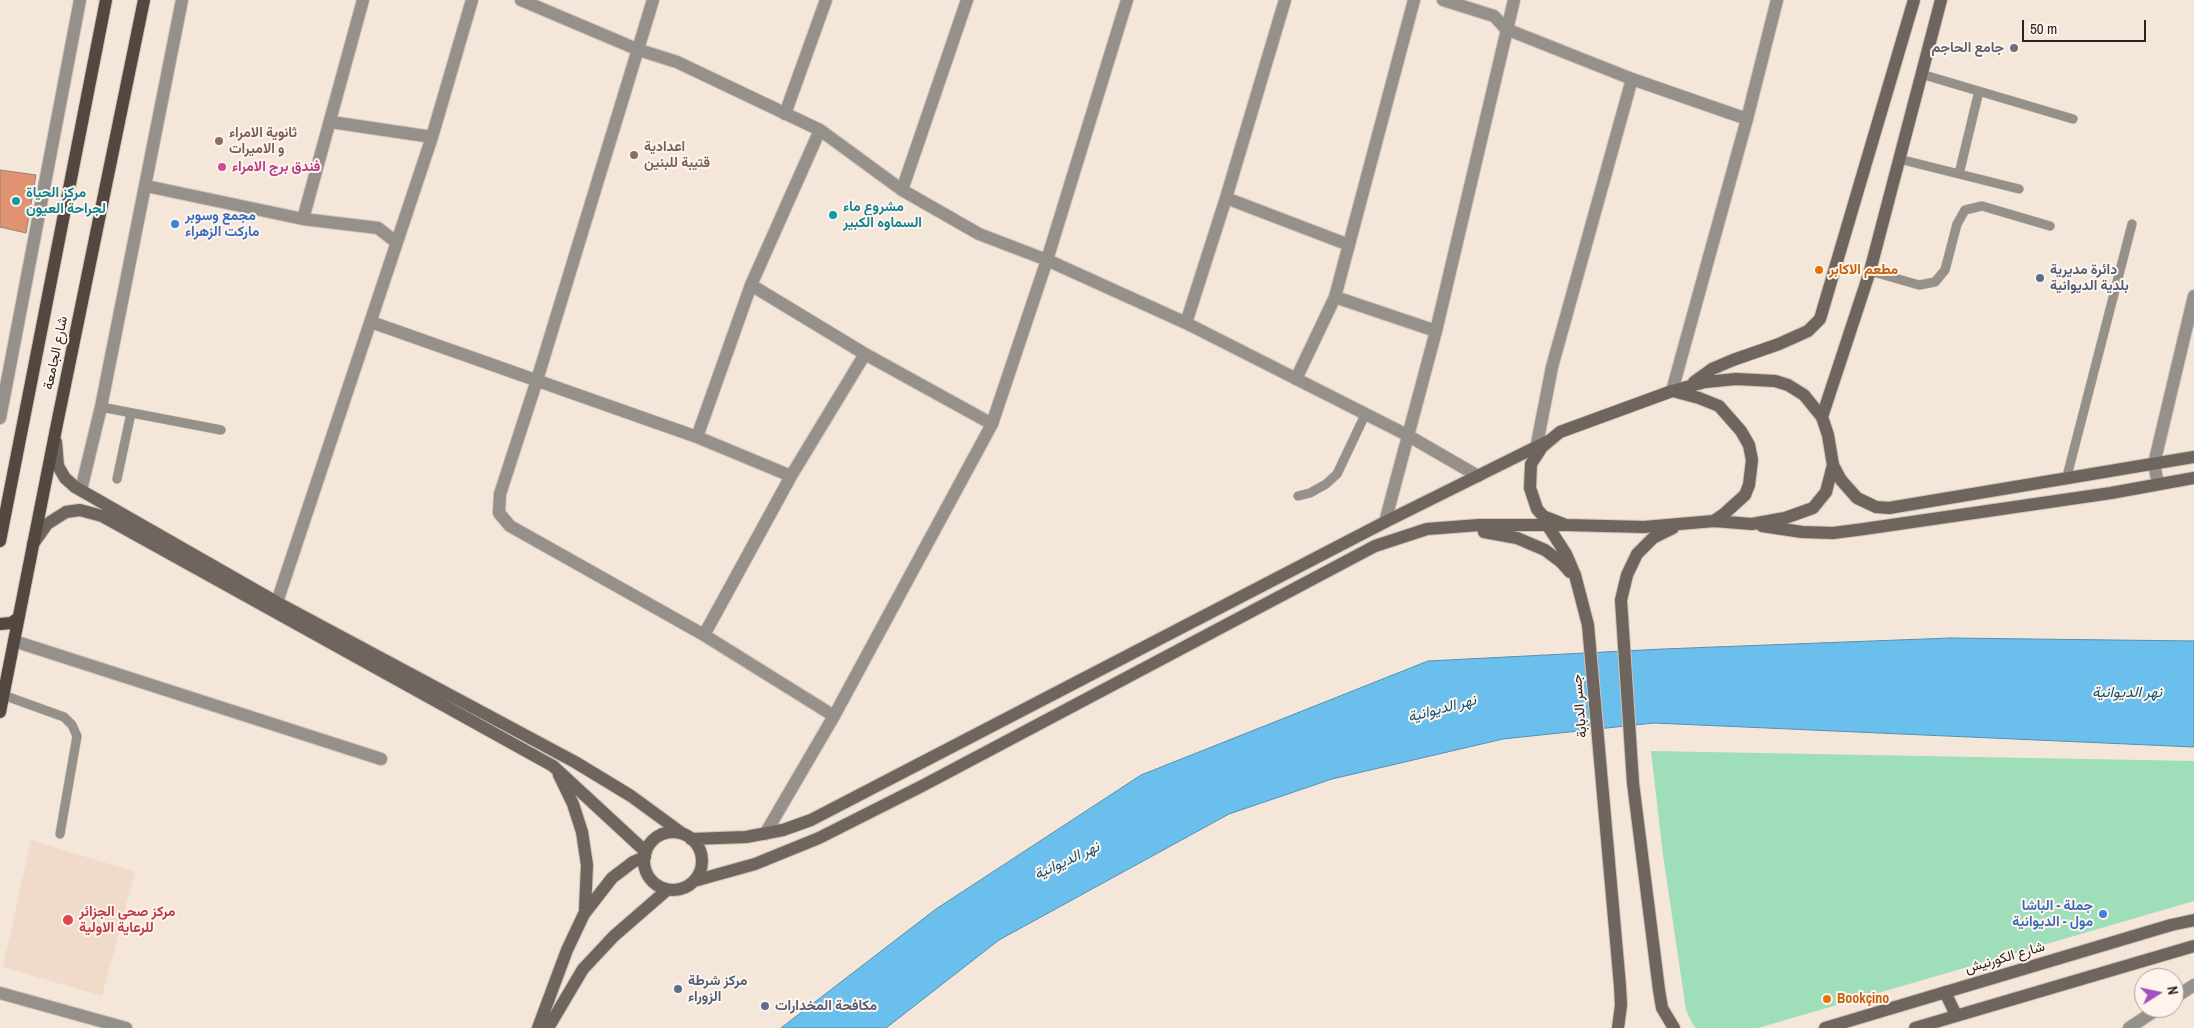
<!DOCTYPE html>
<meta charset="utf-8">
<style>
body{margin:0}
#map{position:relative;width:2194px;height:1028px;overflow:hidden;background:#f5e6da;font-family:"Archivo Narrow",sans-serif}
canvas{display:block}
.north{position:absolute;left:2134px;top:968px;width:50px;height:50px;box-sizing:border-box;background:#fef4ed;border:1px solid #a9a19b;border-radius:50%;rotate:80deg;font-size:14px;font-weight:700;line-height:20px;text-align:center;color:#29241f}
.north::after{content:'';display:block;margin:auto;width:18px;height:22px;background:#a251c2;clip-path:polygon(50% 0,100% 100%,50% 72%,0 100%)}
.scale{position:absolute;left:2022px;top:20px;width:124px;height:22px;box-sizing:border-box;border:2px solid #29241f;border-top:0;padding-left:6px;font-size:15px;line-height:18px;white-space:nowrap;color:#29241f;-webkit-text-stroke:4px #fef4ed;paint-order:stroke}
</style>
<div id="map">
<canvas width="2194" height="1028"></canvas>
<div class="north">N</div>
<div class="scale">50 m</div>
</div>
<script>
const ctx = document.querySelector('canvas').getContext('2d');
ctx.lineJoin = 'round';
function fillPath(path, color) {
  ctx.fillStyle = color;
  ctx.fill(path, 'evenodd');
}
function shape(rows) {
  const path = new Path2D();
  for (const r of rows) {
    if (r.length === 3) {
      path.moveTo(r[0] + r[2], r[1]);
      path.arc(r[0], r[1], r[2], 0, 2 * Math.PI);
      continue;
    }
    path.moveTo(r[0], r[1]);
    for (let i = 2; i < r.length; i += 2) path.lineTo(r[i], r[i + 1]);
  }
  return path;
}
function stroke(path, color, width, dash) {
  ctx.strokeStyle = color;
  ctx.lineWidth = width;
  ctx.lineCap = dash ? 'butt' : 'round';
  ctx.setLineDash(dash || []);
  ctx.stroke(path);
}
function drawText(font, color, halo, rows, align = 'center') {
  ctx.font = font + ' "Archivo Narrow",Vazirmatn,sans-serif';
  ctx.lineWidth = 4;
  ctx.setLineDash([]);
  ctx.textBaseline = 'middle';
  ctx.strokeStyle = halo;
  ctx.fillStyle = color;
  for (const [text, x, y, turn = 0] of rows) {
    ctx.save();
    ctx.translate(x, y);
    ctx.rotate((+turn || 0) * Math.PI / 180);
    ctx.textAlign = isNaN(turn) ? turn : align;
    if (halo) ctx.strokeText(text, 0, 0);
    ctx.fillText(text, 0, 0);
    ctx.restore();
  }
}
fillPath(shape([
 [31,840,135,872,102,996,3,967]
]), '#f0daca');
fillPath(shape([
 [1651,751,2194,761,2194,901,1758,1028,1696,1028,1692,1023,1686,1010,1663,855]
]), '#9edeb8');
const water = shape([
 [1950,638,2194,641,2194,747,1654,723,1503,739,1332,779,1229,814,999,940,886,1028,781,1028,936,909,1141,775,1428,661,1663,649,1950,638]
]);
fillPath(water, '#6abfed');
stroke(water, '#5690af', 1);
const building = shape([
 [0,170,36,175,26,233,0,227,0,170]
]);
fillPath(building, '#e19371');
stroke(building, '#92817a', 1);
const lane = shape([
 [1921,74,2073,119],
 [1899,159,2019,189],
 [1959,174,1979,91],
 [1870,271,1919,285,1935,282,1945,270,1957,224,1965,210,1982,206,2050,226],
 [101,407,221,430],
 [117,479,131,413],
 [2066,480,2132,224],
 [1298,496,1310,493,1326,484,1337,474,1365,415],
 [3,695,64,717,72,725,77,736,60,834]
]);
const street = shape([
 [521,0,639,50,677,62,820,130,902,190,979,234,1047,260,1186,323,1407,435,1478,476],
 [653,0,537,380,500,494,499,513,510,526,704,635,834,716],
 [1443,0,1494,16,1506,29,1632,79,1747,119],
 [785,114,826,0],
 [331,122,432,137],
 [146,186,303,219,378,228,396,242],
 [902,190,967,0],
 [1226,198,1349,245],
 [303,219,363,0],
 [751,285,865,354,992,424],
 [1335,297,1436,331],
 [371,322,697,437,791,476],
 [1186,323,1226,198,1285,0],
 [1296,379,1335,297,1414,0],
 [1672,391,1747,119,1777,0],
 [0,418,80,0],
 [697,437,751,285,820,130],
 [1535,454,1552,367,1632,79],
 [2158,484,2154,464,2194,296],
 [81,490,101,407,182,0],
 [1385,522,1436,331,1514,0],
 [274,611,432,137,472,0],
 [704,635,791,476,865,354],
 [14,641,381,759],
 [765,834,834,716,992,424,1047,260,1127,0],
 [0,993,126,1028],
 [2174,998,2194,985],
 [2129,1028,2159,1008]
]);
const secondary = shape([
 [1736,379,1775,381,1788,385,1804,395,1822,417,1828,435,1833,465,1826,492,1813,508,1785,518,1752,524,1714,521,1644,527,1566,525,1543,516,1537,509,1530,488,1531,464,1542,447,1560,432,1672,391,1705,382,1736,379],
 [1694,382,1712,369,1733,360,1779,344,1808,331,1820,319,1914,0],
 [1673,391,1699,398,1719,406,1741,431,1749,445,1752,460,1749,485,1745,495,1724,514,1714,521],
 [1822,417,1870,271,1941,0],
 [56,442,58,466,65,478,75,487,278,603,575,762,631,796,683,834],
 [1833,465,1841,480,1857,498,1876,507,1889,508,2194,457],
 [1544,520,1566,554,1575,575,1588,625,1620,986,1621,1005,1618,1028],
 [1762,526,1802,532,1833,533,1864,529,2111,493,2194,478],
 [1673,528,1653,538,1637,554,1627,575,1621,600,1633,783,1659,990,1662,1008,1674,1028],
 [1484,532,1517,538,1545,550,1561,562,1570,572],
 [33,544,47,524,66,512,80,510,102,516,553,766,646,852],
 [559,775,573,804,582,832,587,865,585,909],
 [673,861,29],
 [691,839,746,837,783,830,811,820,1385,522,1550,440],
 [694,881,755,864,819,838,922,786,1375,546,1427,529,1479,525,1566,525],
 [1945,992,1956,1015],
 [538,1028,567,950,584,914,612,878,633,862,645,857],
 [548,1028,583,969,614,936,667,890],
 [1825,1028,2171,925,2194,920],
 [1915,1028,2194,946]
]);
const primary = shape([
 [0,541,106,0],
 [0,624,11,623,17,619],
 [0,712,57,424,144,0]
]);
stroke(lane, '#d0c3b8', 10);
stroke(street, '#d0c3b8', 14);
stroke(secondary, '#d0c3b8', 14);
stroke(primary, '#d0c3b8', 14);
stroke(lane, '#95908a', 9);
stroke(street, '#95908a', 12);
stroke(secondary, '#6e655e', 12);
stroke(primary, '#52483f', 12);
for (const [x, y, r, color] of [
 [2014,48,5,"#6b7280"],
 [219,141,5,"#8d6e63"],
 [634,155,5,"#8d6e63"],
 [222,167,5,"#d1479c"],
 [16,201,5,"#0f9aa8"],
 [833,215,5,"#0f9aa8"],
 [175,224,5,"#3f7fe0"],
 [1819,270,5,"#e8710a"],
 [2040,278,5,"#5c6f8a"],
 [2103,914,5,"#3f7fe0"],
 [68,920,6,"#e0444e"],
 [678,989,5,"#5c6f8a"],
 [1827,999,5,"#e8710a"],
 [765,1006,5,"#5c6f8a"]
]) {
  const dot = new Path2D();
  dot.arc(x, y, r, 0, 2 * Math.PI);
  ctx.fillStyle = color;
  ctx.fill(dot);
  stroke(dot, '#fef4ed', 2);
}
drawText('bold 14px', '#5b616d', '#fef4ed', [
 ["جامع الحاجم",2004,48]
], 'right');
drawText('bold 14px', '#785e54', '#fef4ed', [
 ["ثانوية الامراء",229,133],
 ["و الاميرات",229,149],
 ["اعدادية",644,147],
 ["قتيبة للبنين",644,163]
], 'left');
drawText('bold 14px', '#b23c85', '#fef4ed', [
 ["فندق برج الامراء",232,167]
], 'left');
drawText('bold 14px', '#0d838f', '#fef4ed', [
 ["مركز الحياة",26,193],
 ["لجراحة العيون",26,209],
 ["مشروع ماء",843,207],
 ["السماوه الكبير",843,223]
], 'left');
drawText('bold 14px', '#366cbe', '#fef4ed', [
 ["مجمع وسوبر",185,216],
 ["ماركت الزهراء",185,232],
 ["جملة - الباشا",2093,906,"right"],
 ["مول - الديوانية",2093,922,"right"]
], 'left');
drawText('bold 14px', '#c56008', '#fef4ed', [
 ["مطعم الاكابر",1829,270],
 ["Bookçino",1837,999]
], 'left');
drawText('bold 14px', '#4e5e75', '#fef4ed', [
 ["دائرة مديرية",2050,270],
 ["بلدية الديوانية",2050,286],
 ["مركز شرطة",688,981],
 ["الزوراء",688,997],
 ["مكافحة المخدارات",775,1006]
], 'left');
drawText('14px', '#29241f', '#fef4ed', [
 ["شارع الجامعة",56,353,-78],
 ["جسر الدبابة",1580,706,-95],
 ["شارع الكورنيش",2005,958,-16]
]);
drawText('bold 14px', '#be3a42', '#fef4ed', [
 ["مركز صحي الجزائر",79,912],
 ["للرعاية الاولية",79,928]
], 'left');
drawText('italic 15px', '#0f5372', '#fef4ed', [
 ["نهر الديوانية",2127,693],
 ["نهر الديوانية",1442,709,-15],
 ["نهر الديوانية",1067,861,-25]
]);
</script>
